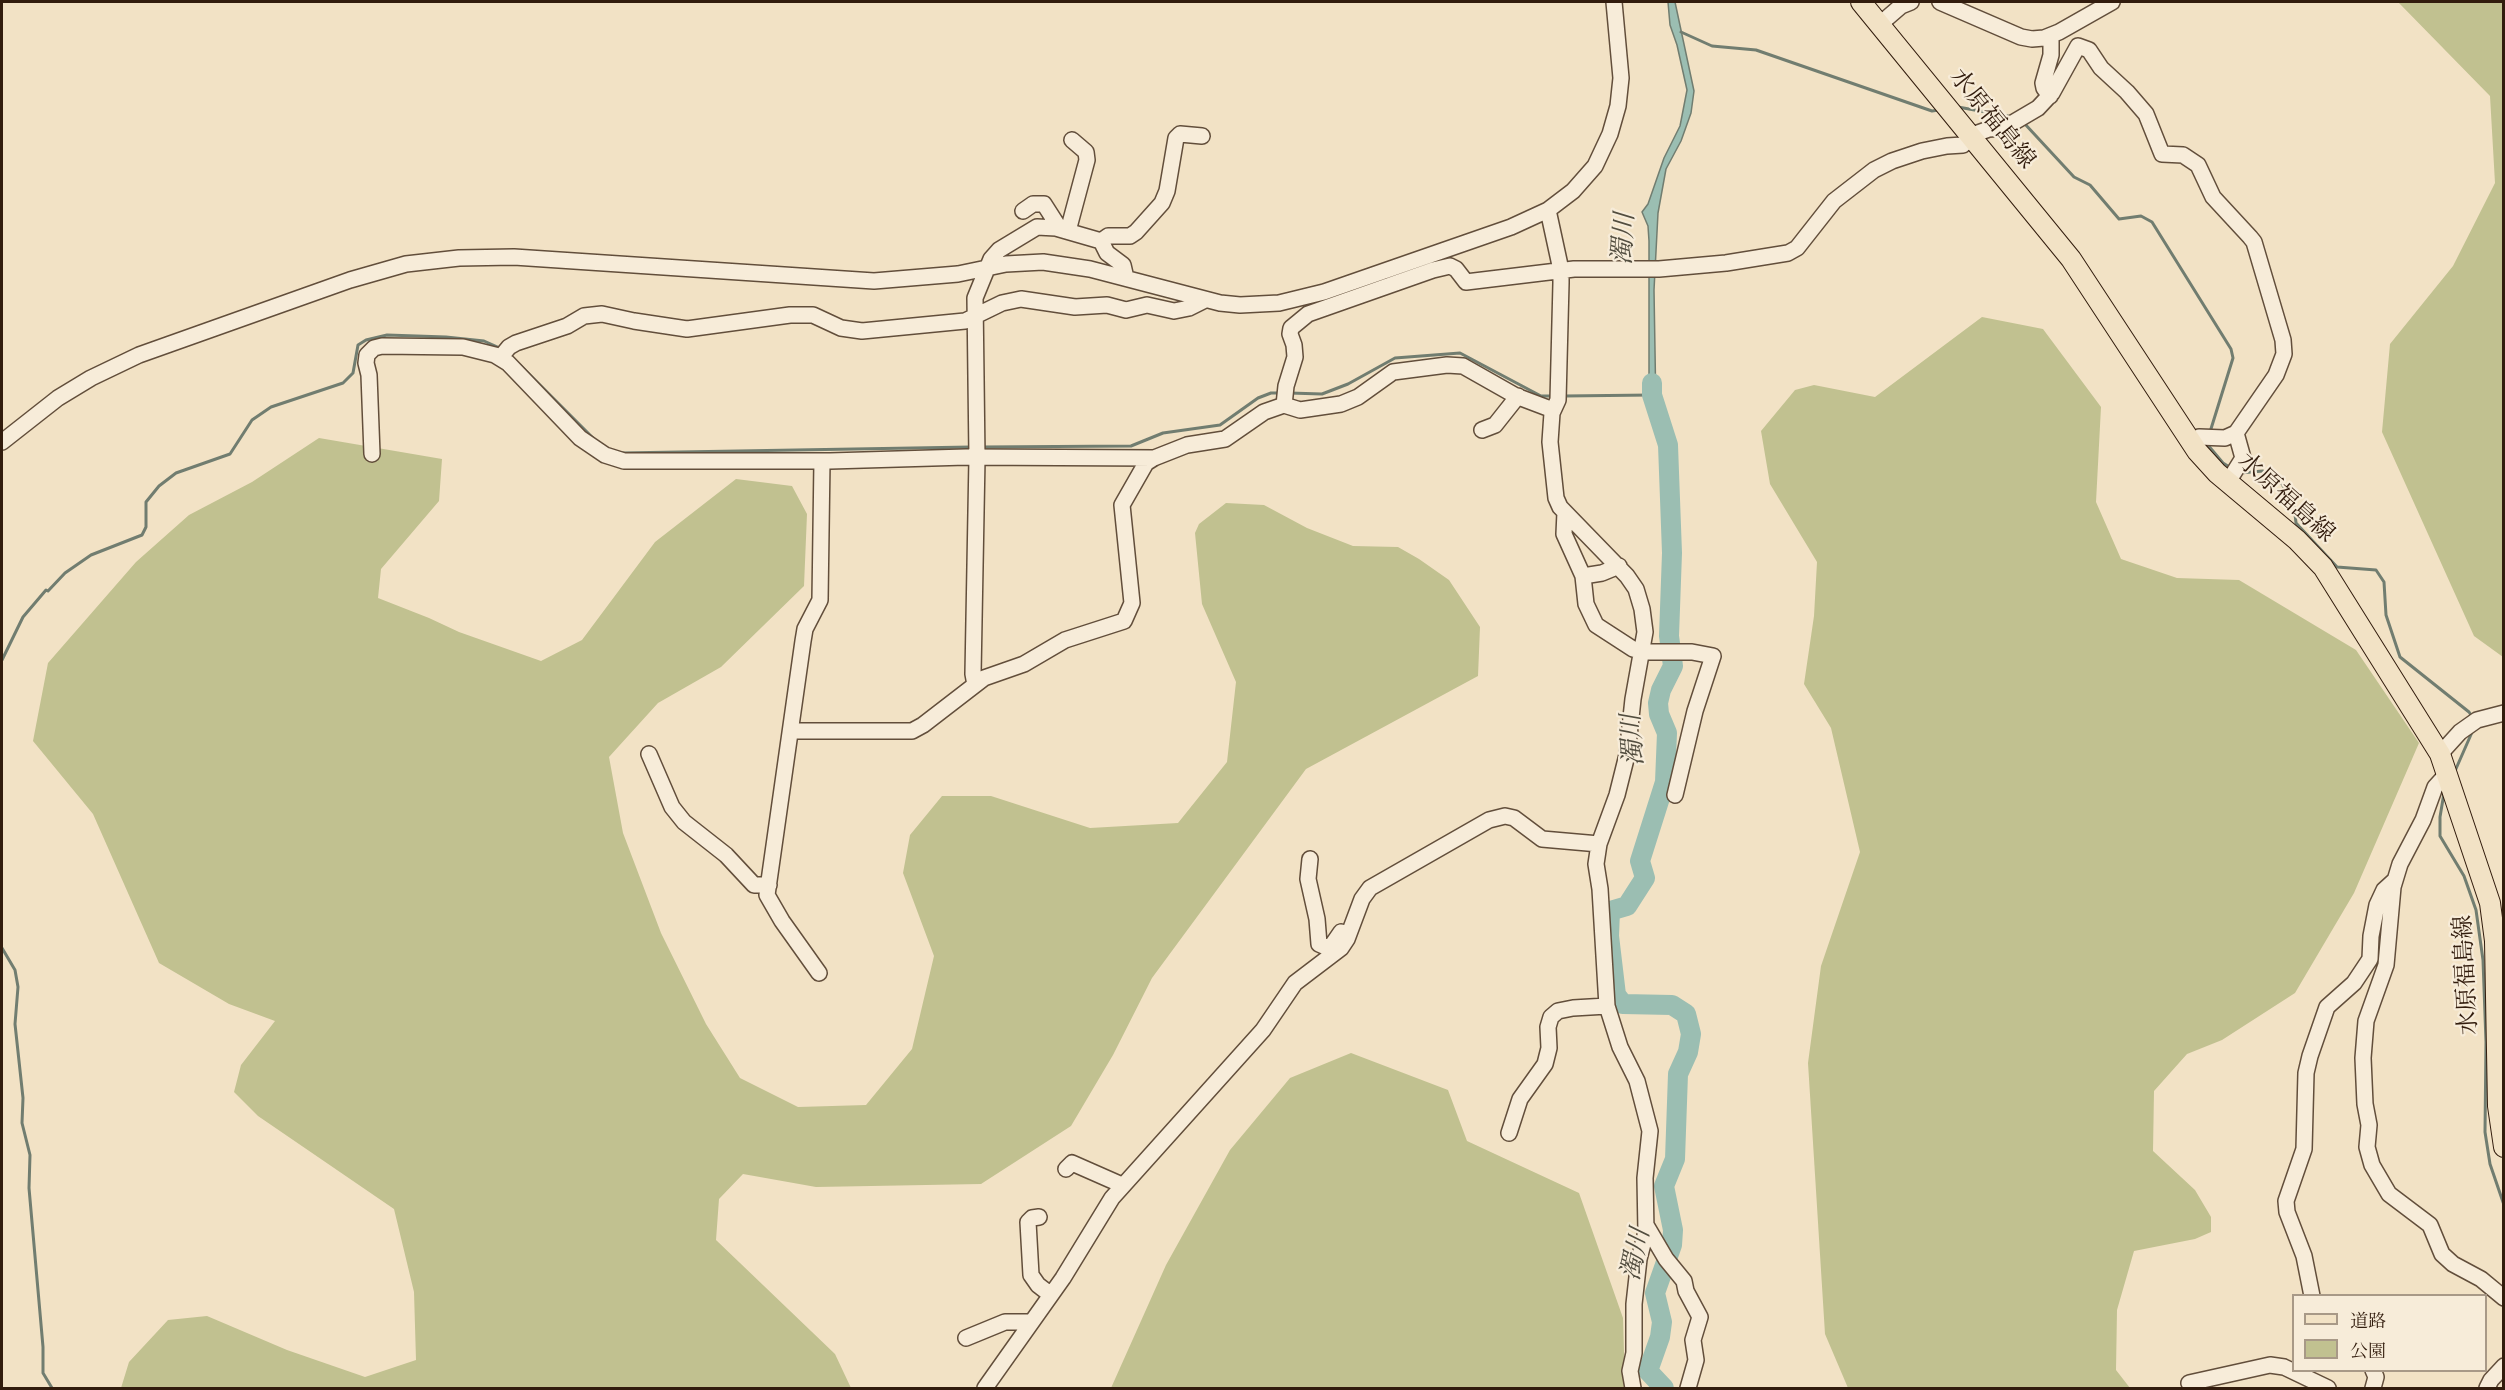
<!DOCTYPE html>
<meta charset="utf-8">
<style>
body{margin:0}
#map{position:relative;width:2505px;height:1390px;overflow:hidden;background:#f2e2c5;font-family:"IM FELL DW Pica","Noto Serif JP",serif}
canvas{display:block}
.frame{position:absolute;inset:0;border:3px solid #321c0d;pointer-events:none}
.legend{position:absolute;left:2292px;top:1294px;width:195px;height:78px;box-sizing:border-box;background:#f7ecd9;border:2px solid #a89987;margin:0;padding:8px 10px;list-style:none;font-size:18px;color:#321c0d}
.legend li{display:flex;align-items:center;gap:12px;height:30px}
.legend b{width:30px;border:2px solid #a89987}
</style>
<div id="map">
<canvas width="2505" height="1390"></canvas>
<div class="frame"></div>
<ul class="legend">
<li><b style="height:8px;background:#f2e2c5"></b>道路</li>
<li><b style="height:16px;background:#c1c190"></b>公園</li>
</ul>
</div>
<script>
const ctx = document.querySelector('canvas').getContext('2d');
ctx.lineJoin = 'round';
function fillPath(path, color) {
  ctx.fillStyle = color;
  ctx.fill(path, 'evenodd');
}
function shape(rows) {
  const path = new Path2D();
  for (const r of rows) {
    path.moveTo(r[0], r[1]);
    for (let i = 2; i < r.length; i += 2) path.lineTo(r[i], r[i + 1]);
  }
  return path;
}
function stroke(path, color, width, dash) {
  ctx.strokeStyle = color;
  ctx.lineWidth = width;
  ctx.lineCap = dash ? 'butt' : 'round';
  ctx.setLineDash(dash || []);
  ctx.stroke(path);
}
function drawText(font, color, halo, rows, align = 'center') {
  ctx.font = font + ' "IM FELL DW Pica","Noto Serif JP",serif';
  ctx.lineWidth = 4.5;
  ctx.setLineDash([]);
  ctx.textBaseline = 'middle';
  ctx.strokeStyle = halo;
  ctx.fillStyle = color;
  for (const [text, x, y, turn = 0] of rows) {
    ctx.save();
    ctx.translate(x, y);
    ctx.rotate((+turn || 0) * Math.PI / 180);
    ctx.textAlign = isNaN(turn) ? turn : align;
    if (halo) ctx.strokeText(text, 0, 0);
    ctx.fillText(text, 0, 0);
    ctx.restore();
  }
}
fillPath(shape([
 [2398,2,2503,2,2503,657,2474,636,2382,432,2390,344,2453,266,2495,183,2490,96],
 [1982,317,2043,329,2101,407,2096,502,2121,559,2177,578,2239,580,2356,650,2419,743,2354,893,2295,993,2222,1040,2187,1054,2154,1091,2153,1151,2195,1190,2211,1217,2211,1232,2195,1239,2134,1251,2117,1310,2116,1370,2130,1388,1848,1388,1825,1334,1808,1063,1821,966,1860,852,1831,728,1804,684,1814,616,1817,562,1770,484,1761,431,1795,390,1814,385,1875,397],
 [319,438,442,459,439,501,381,569,378,598,429,618,459,632,541,661,582,640,655,542,736,479,792,486,807,514,804,586,721,667,658,703,609,757,623,833,661,933,706,1024,740,1078,798,1107,866,1105,912,1049,934,956,903,873,910,835,942,796,991,796,1090,828,1178,823,1227,762,1236,682,1202,604,1195,533,1199,524,1226,503,1264,505,1307,528,1353,546,1398,547,1419,559,1449,580,1480,627,1478,676,1306,769,1152,978,1113,1055,1071,1126,981,1184,816,1187,743,1174,719,1199,716,1240,835,1354,851,1388,121,1388,129,1362,168,1320,207,1316,287,1350,365,1377,416,1360,414,1292,394,1209,258,1116,234,1092,241,1065,275,1021,229,1004,159,963,93,814,33,741,48,663,136,562,189,515,252,482],
 [1351,1053,1448,1090,1467,1141,1579,1193,1623,1318,1625,1388,1111,1388,1166,1265,1230,1150,1290,1078]
]), '#c1c190');
const water = shape([
 [1668,2,1675,2,1694,91,1691,113,1681,141,1666,169,1658,213,1654,290,1656,411,1649,392,1649,241,1648,226,1642,212,1648,204,1664,158,1680,126,1687,90,1677,45,1670,25,1668,2]
]);
fillPath(water, '#9bbeb2');
stroke(water, '#717d70', 1.5);
stroke(shape([
 [1681,32,1712,46,1756,50,1932,111,1939,110],
 [1958,107,2013,117],
 [2024,123,2074,177,2090,185,2119,219,2141,216,2152,222,2231,349,2233,358,2210,432],
 [520,365,594,439],
 [1289,393,1322,394,1348,384,1395,358,1460,353,1541,396,1555,396],
 [1564,396,1652,395],
 [2207,444,2223,463,2231,468],
 [981,447,1131,446,1163,433,1220,425,1258,398,1271,393,1280,393],
 [621,453,971,447],
 [2240,473,2263,471,2272,475,2282,484,2294,505,2296,523,2337,567,2376,570,2384,582,2386,615,2400,657,2469,712,2473,718],
 [2,660,23,617,46,590,48,591,65,573,91,555,142,535,146,527,146,502,159,486,176,473,230,454,252,420,271,407,343,383,353,373,358,345,366,340,387,335,446,337,484,341,502,349],
 [2455,771,2473,730],
 [2444,793,2440,817,2440,836,2464,876,2476,910,2483,960,2486,1042,2485,1132,2490,1164,2504,1205],
 [2,948,15,970,18,987,15,1024,23,1098,22,1123,30,1155,29,1188,43,1347,43,1373,52,1388]
]), '#717d70', 3);
stroke(shape([
 [1652,383,1652,395,1668,445,1672,553,1669,636,1673,666,1661,690,1658,703,1659,714,1667,733,1665,782,1640,861,1645,878,1627,906,1610,911,1609,936,1616,995,1623,1004,1672,1005,1686,1014,1691,1034,1688,1052,1678,1074,1675,1159,1664,1186,1673,1230,1672,1245,1655,1293,1662,1322,1660,1337,1648,1371,1664,1388]
]), '#9bbeb2', 20);
const minor = shape([
 [1940,2,2021,37,2032,39,2044,38,2059,32,2112,2],
 [1879,25,1901,6,1911,2],
 [2050,96,2044,88,2043,83,2051,55,2051,36],
 [1548,210,1561,270,1561,283,1558,400,1552,413,1550,442,1556,498,1560,507,1627,576,1636,589,1642,609,1645,632,1633,699,1627,755,1617,795,1599,844,1596,864,1600,889,1607,1006,1620,1047,1637,1081,1650,1131,1645,1178,1646,1232,1639,1259,1634,1304,1634,1353,1630,1371,1633,1388],
 [1023,211,1033,204,1044,204,1060,229],
 [1068,231,1087,160,1086,152,1072,140],
 [1101,241,1108,236,1130,236,1136,232,1162,203,1167,191,1176,138,1180,134,1202,136],
 [500,358,509,347,516,343,567,326,584,316,602,314,634,321,687,329,790,315,813,315,841,328,862,331,965,321,1002,303,1021,299,1075,307,1107,305,1126,310,1147,305,1174,311,1189,308,1205,300],
 [1284,405,1286,386,1295,357,1294,345,1290,334,1291,328,1308,314,1433,270,1450,266,1456,269,1466,282,1574,269,1659,269,1726,263,1788,253,1797,248,1834,201,1874,170,1892,161,1922,151,1947,146,1963,145,1972,135,1989,129,2004,128,2038,108,2052,93,2078,46,2089,50,2101,68,2127,92,2146,114,2162,154,2183,155,2198,165,2213,197,2250,237,2254,242,2283,340,2284,354,2276,375,2236,433,2225,438,2199,437,2191,442],
 [1482,430,1495,425,1518,396],
 [2,442,58,398,91,378,139,355,350,280,406,264,459,258,514,257,874,281,958,274,1006,264,1043,262,1090,269,1220,303,1240,305,1279,303,1324,292,1511,227,1548,210,1573,191,1595,166,1610,134,1618,106,1621,78,1614,2],
 [372,454,369,375,366,363,367,355,374,348,382,346,463,347,495,355,508,363,580,438,605,455,624,461,830,461,966,457,1154,458],
 [2228,482,2243,458,2236,433],
 [1565,512,1564,534,1583,576,1586,604,1596,625,1633,649,1642,652,1692,652,1713,656,1695,711,1675,795],
 [1583,576,1602,573,1619,566],
 [975,685,973,674,977,458,975,298,991,259,999,250,1037,227,1056,228,1101,241,1107,253,1123,265,1126,278],
 [791,731,912,731,923,725,984,678,1024,664,1065,640,1124,621,1132,603,1122,505,1146,463,1154,458,1187,445,1225,439,1264,412,1284,405,1300,410,1341,404,1358,397,1393,372,1447,365,1463,366,1516,396,1553,410],
 [649,754,672,807,684,822,726,855,754,885,769,885],
 [2440,754,2460,732,2477,720,2504,713],
 [2445,776,2435,787,2423,820,2400,864,2393,887,2386,965,2366,1021,2363,1058,2365,1104,2369,1125,2367,1147,2372,1165,2389,1194,2430,1225,2442,1254,2453,1264,2481,1279,2504,1298],
 [1310,859,1308,879,1317,919,1319,944,1326,947,1332,945,1341,932],
 [819,973,782,921,767,895,803,641,805,629,820,600,822,461],
 [1509,1133,1520,1099,1545,1064,1549,1048,1548,1027,1551,1017,1558,1011,1573,1008,1607,1006],
 [1066,1169,1072,1163,1122,1185],
 [1039,1217,1032,1218,1028,1222,1031,1275,1038,1285,1051,1295],
 [1646,1225,1666,1259,1684,1281,1686,1291,1700,1317,1693,1340,1696,1360,1688,1388],
 [2312,1296,2304,1256,2287,1212,2286,1201,2304,1149,2306,1073,2310,1056,2327,1007,2354,983,2370,959,2371,936,2377,905,2384,890,2395,880],
 [966,1338,1005,1322,1030,1322],
 [2373,1370,2376,1377,2373,1388],
 [2189,1383,2270,1365,2284,1367,2328,1388],
 [985,1388,1063,1278,1112,1198,1263,1030,1295,983,1341,948,1347,939,1362,899,1370,888,1489,820,1505,816,1514,818,1542,839,1599,844],
 [2487,1388,2491,1380,2504,1366]
]);
const major = shape([
 [1861,2,2071,259,2197,451,2217,473,2297,540,2323,567,2440,754,2490,903,2495,941,2498,1106,2504,1147]
]);
stroke(minor, '#624e3b', 18);
stroke(major, '#321c0d', 22);
stroke(minor, '#f7ecd9', 15);
stroke(major, '#f2e2c5', 20);
drawText('24px', '#321c0d', '#f7ecd9', [
 ["水原福島線",1991,120,51],
 ["水原福島線",2285,499,42],
 ["水原福島線",2468,975,-93]
]);
drawText('italic 26px', '#524d3f', '#f7ecd9', [
 ["濁川",1626,239,-87],
 ["濁川",1635,740,-94],
 ["濁川",1638,1255,-78]
]);
</script>
